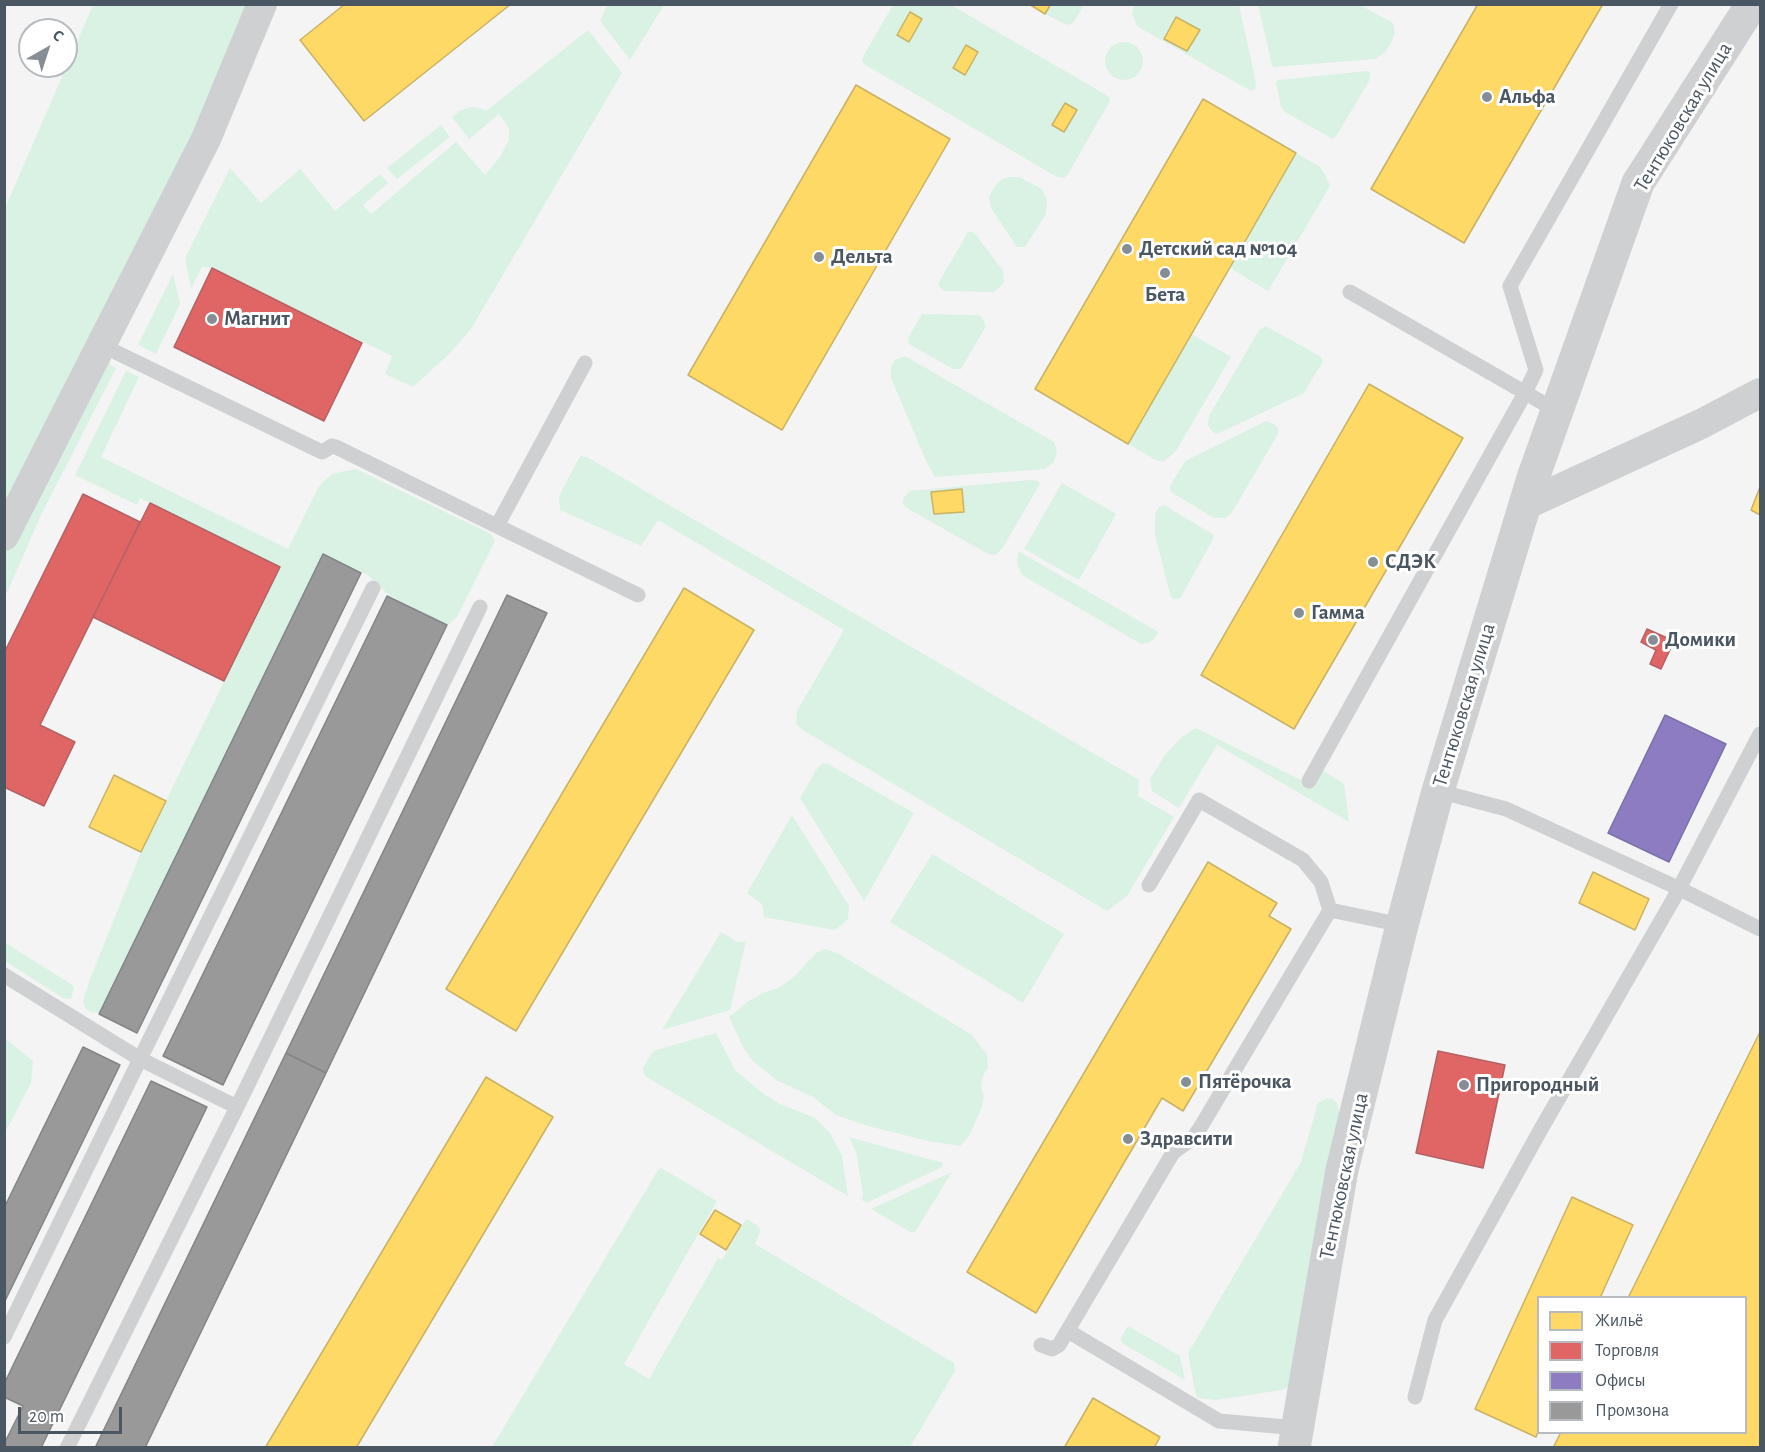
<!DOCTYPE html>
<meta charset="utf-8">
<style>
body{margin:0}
#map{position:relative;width:1765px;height:1452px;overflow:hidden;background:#f4f4f4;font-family:"Alegreya Sans",sans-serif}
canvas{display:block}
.frame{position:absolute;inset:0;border:6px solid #4a5661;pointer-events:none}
.legend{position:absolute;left:1537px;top:1296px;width:210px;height:138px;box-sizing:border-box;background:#fff;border:2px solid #b7bbc0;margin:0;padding:8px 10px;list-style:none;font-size:18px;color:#4a5661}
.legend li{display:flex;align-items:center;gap:12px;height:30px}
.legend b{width:30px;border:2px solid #b7bbc0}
.north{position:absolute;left:18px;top:18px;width:60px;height:60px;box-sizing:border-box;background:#fff;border:2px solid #b7bbc0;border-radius:50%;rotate:39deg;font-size:16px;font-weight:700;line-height:24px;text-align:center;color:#4a5661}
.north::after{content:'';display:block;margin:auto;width:21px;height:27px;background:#868d94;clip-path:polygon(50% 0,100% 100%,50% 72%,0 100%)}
.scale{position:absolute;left:18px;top:1407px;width:104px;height:27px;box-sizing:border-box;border:3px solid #4a5661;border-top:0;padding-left:8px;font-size:18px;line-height:21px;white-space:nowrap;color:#4a5661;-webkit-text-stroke:4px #fff;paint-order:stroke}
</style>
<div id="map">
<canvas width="1765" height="1452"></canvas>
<div class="frame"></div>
<ul class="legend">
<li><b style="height:16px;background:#ffd966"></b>Жильё</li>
<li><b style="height:16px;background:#e06666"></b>Торговля</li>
<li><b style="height:16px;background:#8e7cc3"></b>Офисы</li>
<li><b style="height:16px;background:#999"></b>Промзона</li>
</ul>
<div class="north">С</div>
<div class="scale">20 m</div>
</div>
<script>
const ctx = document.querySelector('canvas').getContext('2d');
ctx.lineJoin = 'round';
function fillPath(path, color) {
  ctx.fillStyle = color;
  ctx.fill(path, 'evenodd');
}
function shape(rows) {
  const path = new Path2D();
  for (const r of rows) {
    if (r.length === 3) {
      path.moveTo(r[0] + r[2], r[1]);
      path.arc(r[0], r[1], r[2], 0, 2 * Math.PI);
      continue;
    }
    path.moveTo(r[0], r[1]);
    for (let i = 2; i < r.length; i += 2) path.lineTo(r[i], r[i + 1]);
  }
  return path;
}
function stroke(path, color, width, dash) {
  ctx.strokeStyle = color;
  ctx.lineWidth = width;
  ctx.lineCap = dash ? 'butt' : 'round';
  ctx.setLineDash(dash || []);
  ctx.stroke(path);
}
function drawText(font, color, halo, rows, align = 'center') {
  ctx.font = font + ' "Alegreya Sans",sans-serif';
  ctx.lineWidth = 6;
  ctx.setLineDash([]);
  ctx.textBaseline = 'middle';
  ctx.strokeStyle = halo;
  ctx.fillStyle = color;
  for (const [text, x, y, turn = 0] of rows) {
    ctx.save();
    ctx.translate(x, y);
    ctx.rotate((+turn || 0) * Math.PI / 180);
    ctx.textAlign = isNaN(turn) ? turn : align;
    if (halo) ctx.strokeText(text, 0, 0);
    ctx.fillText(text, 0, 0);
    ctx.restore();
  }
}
fillPath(shape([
 [93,5,269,5,109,364,116,368,42,513,5,597,5,208],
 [607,5,664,5,630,60,600,21],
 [893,5,951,5,1108,96,1110,101,1068,174,1064,178,1057,177,864,64,862,60,864,55],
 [1051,5,1051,4,1084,5,1073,23,1067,25,1045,14],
 [1134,5,1239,5,1256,83,1255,89,1251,91,1137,26,1132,14],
 [1258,5,1360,5,1393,23,1395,33,1390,45,1384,53,1375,59,1274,67,1272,65],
 [588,30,622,73,471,329,450,353,413,387,385,374,392,356,212,268,202,267,191,288,185,258,230,168,261,203,300,169,335,211,380,174,388,183,363,205,371,214,456,142,485,175,500,157,509,140,509,129,505,122,499,114,469,139,452,117,461,110,471,107,480,108,486,111],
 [1124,61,19],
 [1367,71,1370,72,1369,81,1337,135,1333,139,1285,112,1281,107,1276,83,1278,80],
 [441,125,450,137,397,179,387,168],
 [1296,153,1320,167,1326,176,1330,186,1268,291,1230,268],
 [1009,177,1019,177,1042,189,1047,200,1046,214,1025,247,1017,247,991,208,989,197,995,186,1002,179],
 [968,232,973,232,976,235,1003,271,1004,282,997,290,993,292,944,291,939,286,938,284],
 [173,274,180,304,156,354,138,345],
 [922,314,978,315,982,317,986,326,961,369,953,369,909,344,908,338],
 [1266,326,1321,357,1323,361,1304,393,1219,433,1215,434,1210,429,1208,425,1209,416,1259,330],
 [1191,334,1231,357,1176,451,1163,462,1156,460,1128,444],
 [905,356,1054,442,1057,451,1054,462,1045,469,935,477,927,463,891,378,891,367,895,360],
 [126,371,139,377,101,457,288,549,318,488,324,481,331,475,340,472,356,469,491,534,495,541,457,617,448,625,389,595,368,575,361,572,324,554,322,555,100,1013,91,1012,85,1008,83,1001,90,979,141,852,280,567,140,498,137,505,75,475],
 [1266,421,1274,424,1278,429,1278,434,1231,514,1225,518,1214,518,1171,492,1170,486,1185,461],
 [580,456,587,457,1139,780,1138,796,1174,817,1127,896,1107,911,801,729,796,723,797,711,844,630,658,520,641,546,560,510,559,496],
 [1030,480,1038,481,1040,484,1003,547,997,554,993,555,988,554,905,507,903,504,903,499,909,491],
 [1062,483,1116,514,1079,580,1024,549],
 [1164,505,1214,535,1213,539,1181,597,1178,599,1173,599,1170,594,1155,534,1155,514,1159,507],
 [1018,551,1158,632,1154,639,1148,643,1141,644,1022,575,1017,564],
 [1196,728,1313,786,1322,770,1344,784,1349,822,1217,745,1179,808,1152,791,1150,779,1165,755,1182,737],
 [823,763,828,764,914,813,864,901,800,798,818,767],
 [792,815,849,906,848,919,838,928,834,930,764,917,762,904,747,893],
 [932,854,1064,934,1023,1003,890,922],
 [721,932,737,942,746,941,730,1010,662,1030],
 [4,942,71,984,74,988,71,999,63,998,5,961],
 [825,949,839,954,972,1035,987,1055,988,1067,983,1076,981,1086,984,1096,982,1107,969,1136,960,1146,928,1141,868,1126,836,1115,813,1097,776,1080,752,1060,743,1047,729,1017,747,1002,763,993,780,987,795,976,816,953],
 [716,1033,735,1070,765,1095,780,1104,815,1118,830,1133,842,1156,848,1196,645,1076,643,1072,643,1068,653,1051],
 [5,1038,33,1061,31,1083,5,1133],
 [1327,1098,1332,1099,1337,1103,1340,1115,1289,1387,1282,1390,1216,1400,1199,1398,1196,1396,1188,1353,1301,1162,1318,1103],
 [849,1137,943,1163,942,1167,866,1203,862,1200,863,1194,856,1152],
 [661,1168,717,1201,624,1364,649,1379,718,1258,722,1260,746,1219,757,1225,760,1229,760,1232,755,1244,954,1363,955,1371,910,1447,492,1447,658,1170],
 [952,1172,915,1232,910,1232,871,1209],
 [1127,1327,1130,1327,1180,1356,1185,1380,1122,1343,1121,1338]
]), '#d9f2e3');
const homes = shape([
 [345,4,511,4,364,121,300,40,345,4],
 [1029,4,1051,4,1045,14,1029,4],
 [1478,4,1603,4,1464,243,1371,189,1478,4],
 [910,12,922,19,909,42,897,35,910,12],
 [1176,17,1200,30,1187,51,1164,39,1176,17],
 [966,45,978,52,965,75,953,68,966,45],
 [856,85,950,139,782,430,688,375,856,85],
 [1203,99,1296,153,1128,444,1035,389,1203,99],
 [1065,103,1077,110,1064,132,1052,125,1065,103],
 [1369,384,1463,438,1294,729,1201,675,1369,384],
 [1760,487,1760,515,1751,510,1760,487],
 [962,489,964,512,934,514,931,492,962,489],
 [684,588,754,630,516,1031,446,989,684,588],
 [114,775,166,801,141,852,89,827,114,775],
 [1208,862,1277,903,1269,916,1291,929,1183,1111,1162,1098,1036,1313,967,1272,1208,862],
 [1593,872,1649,899,1635,930,1579,903,1593,872],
 [1760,1032,1760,1448,1553,1448,1561,1432,1746,1432,1746,1298,1628,1298,1760,1032],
 [486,1077,553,1117,356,1448,265,1448,486,1077],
 [1572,1197,1633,1225,1600,1298,1538,1298,1538,1432,1536,1437,1475,1409,1572,1197],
 [715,1210,741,1225,726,1250,700,1234,715,1210],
 [1093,1398,1160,1437,1154,1448,1064,1448,1093,1398]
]);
fillPath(homes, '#ffd966');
stroke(homes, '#c9b264', 1.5);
const shops = shape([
 [212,268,362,343,324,421,174,347,212,268],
 [83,494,140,522,40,725,75,742,44,806,4,787,4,653,83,494],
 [150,503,280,567,224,681,93,617,150,503],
 [1647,629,1674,641,1661,669,1650,664,1656,650,1641,642,1647,629],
 [1438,1051,1505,1065,1483,1168,1416,1153,1438,1051]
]);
fillPath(shops, '#e06666');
stroke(shops, '#b36164', 1.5);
const offices = shape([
 [1665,715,1726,744,1669,862,1608,833,1665,715]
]);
fillPath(offices, '#8e7cc3');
stroke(offices, '#7a71a6', 1.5);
const industry = shape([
 [323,554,361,573,137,1033,99,1014,323,554],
 [507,595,547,613,326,1073,286,1053,507,595],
 [387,596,447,625,223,1085,163,1056,387,596],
 [83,1047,120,1065,4,1303,4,1208,83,1047],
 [286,1053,326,1073,145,1448,95,1448,286,1053],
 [151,1081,207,1107,41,1448,4,1448,4,1444,23,1406,4,1397,4,1384,151,1081]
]);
fillPath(industry, '#999');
stroke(industry, '#818588', 1.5);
stroke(shape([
 [1350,292,1557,411],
 [101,345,322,452,332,446,336,447,497,526,585,363],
 [497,526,638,595],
 [1309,781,1525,393,1536,370,1510,286,1671,4],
 [1438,791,1506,809,1678,888,1760,929],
 [1330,910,1402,925],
 [4,975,140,1059,237,1107],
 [1068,1331,1219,1421,1297,1428],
 [4,1337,140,1059,373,588],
 [1041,1345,1052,1349,1059,1345,1171,1156,1174,1152,1193,1138,1200,1128,1330,910,1321,882,1303,860,1199,800,1149,885],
 [1415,1397,1435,1320,1541,1129,1673,900,1760,734],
 [67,1448,237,1107,480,607]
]), '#ced0d2', 15);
stroke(shape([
 [1525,505,1701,424,1760,393],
 [4,536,206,139,262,4]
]), '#ced0d2', 30);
stroke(shape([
 [1294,1448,1342,1170,1402,925,1438,791,1533,478,1638,183,1752,4]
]), '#ced0d2', 33);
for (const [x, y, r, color] of [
 [1487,97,6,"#868d94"],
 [1127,249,6,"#868d94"],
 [819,257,6,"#868d94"],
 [1165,273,6,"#868d94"],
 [212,319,6,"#868d94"],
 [1373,562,6,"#868d94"],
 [1299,613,6,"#868d94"],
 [1653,640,6,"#868d94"],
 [1186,1082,6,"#868d94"],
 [1464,1085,6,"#868d94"],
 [1128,1139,6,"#868d94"]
]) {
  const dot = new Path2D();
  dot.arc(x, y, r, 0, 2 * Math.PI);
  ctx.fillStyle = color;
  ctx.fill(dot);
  stroke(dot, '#fff', 2);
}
drawText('bold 21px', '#4a5661', '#fff', [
 ["Альфа",1499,97],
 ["Детский сад №104",1139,249],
 ["Дельта",831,257],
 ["Бета",1165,295,"center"],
 ["Магнит",224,319],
 ["СДЭК",1385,562],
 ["Гамма",1311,613],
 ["Домики",1665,640],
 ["Пятёрочка",1198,1082],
 ["Пригородный",1476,1085],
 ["Здравсити",1140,1139]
], 'left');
drawText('21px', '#4a5661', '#fff', [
 ["Тентюковская улица",1683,117,-59],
 ["Тентюковская улица",1464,705,-73],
 ["Тентюковская улица",1344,1176,-78]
]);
</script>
